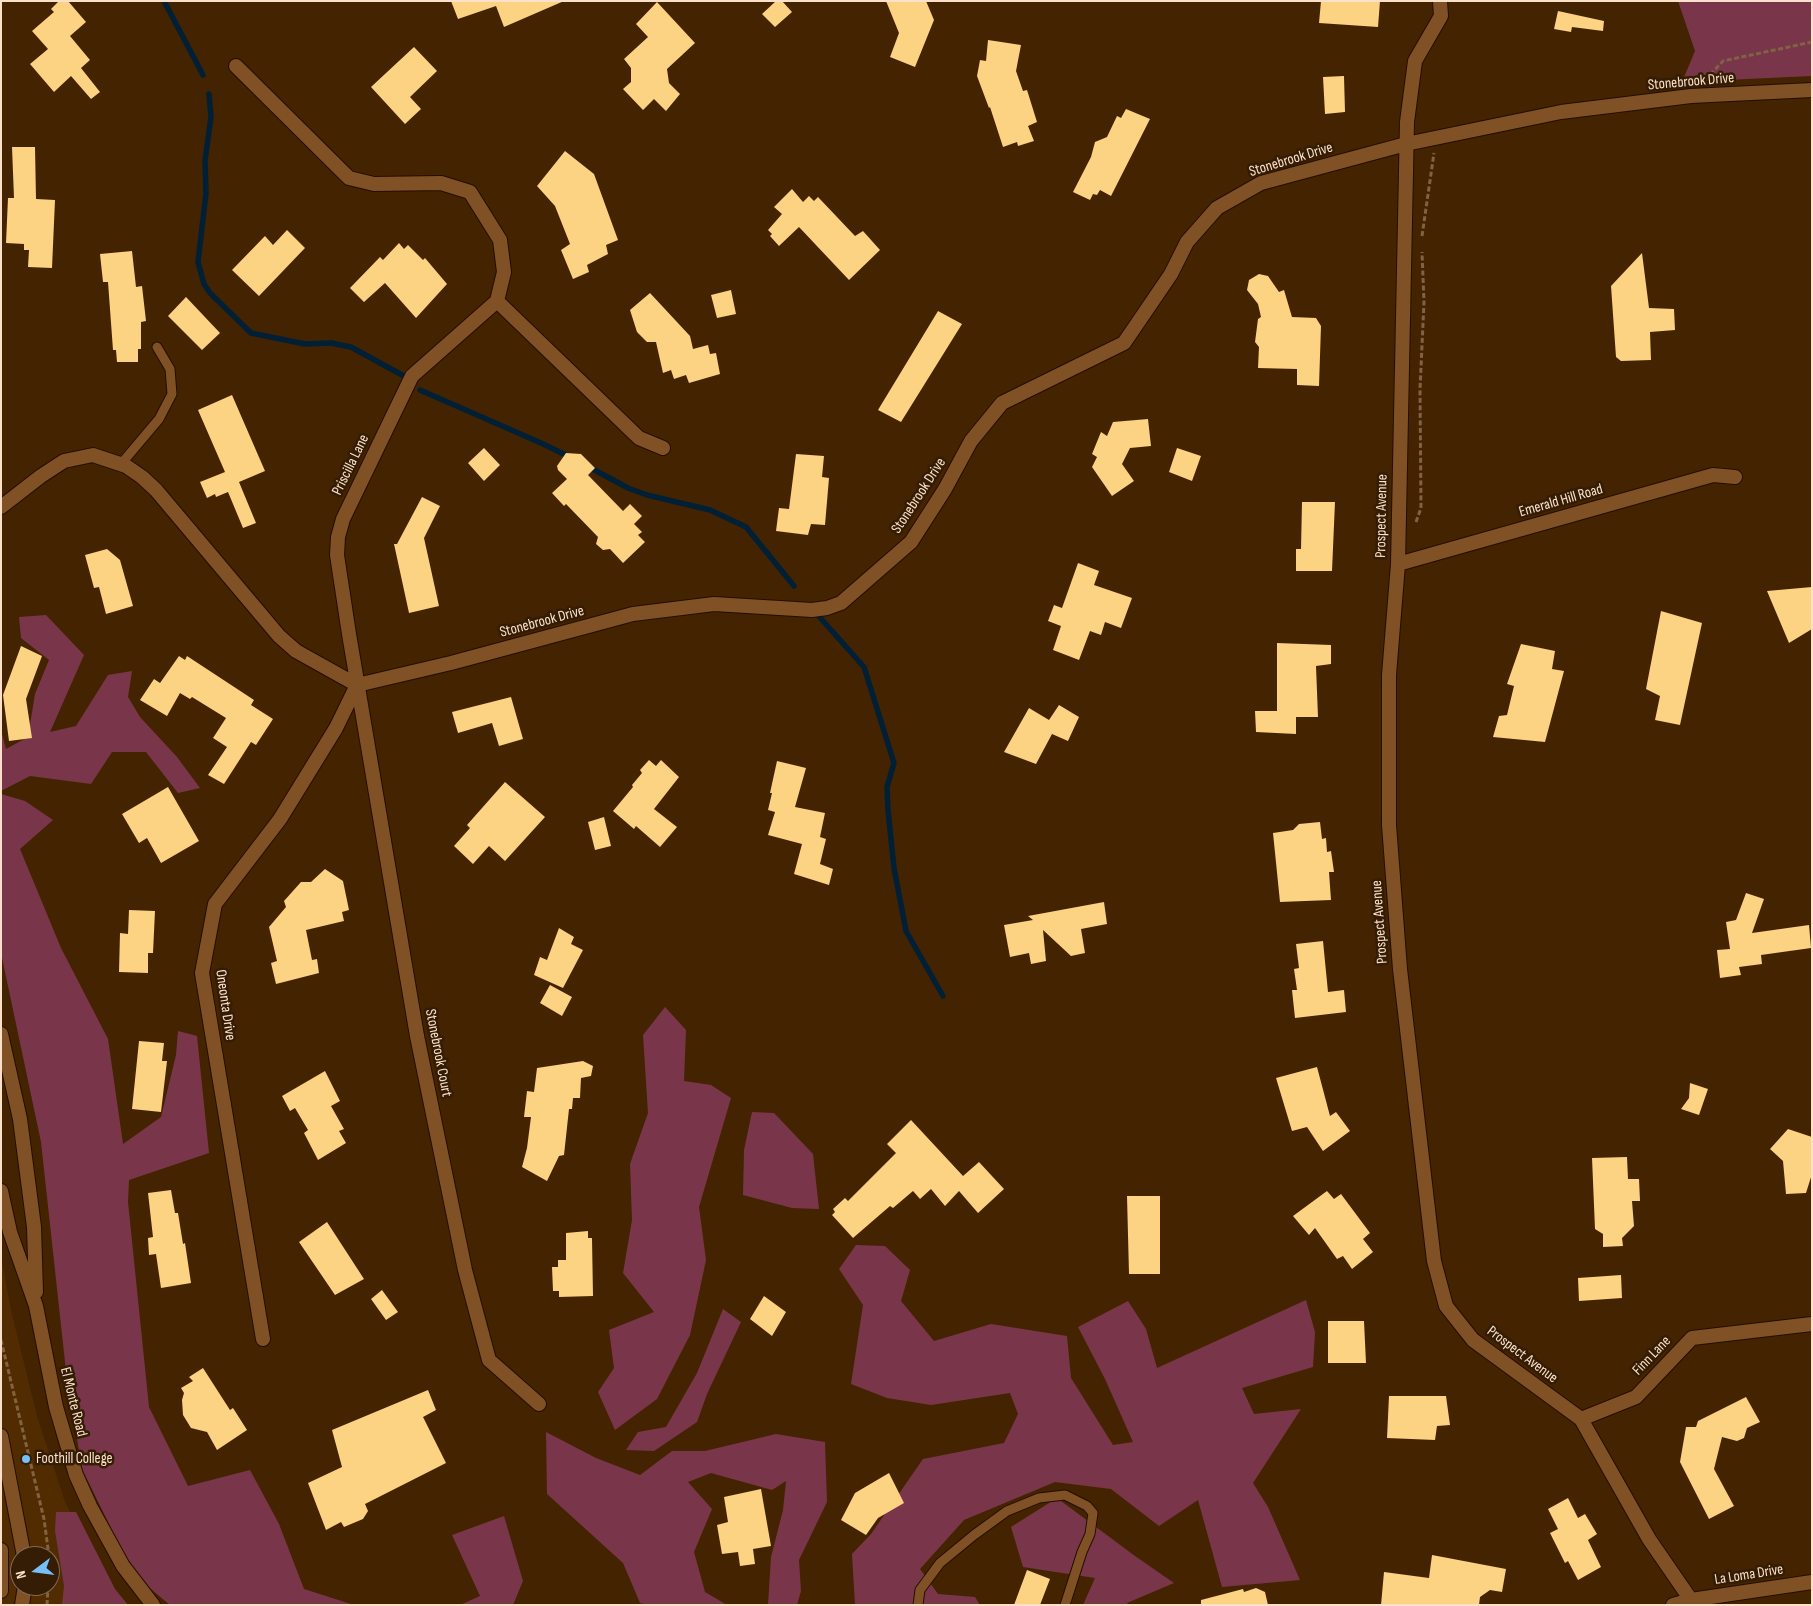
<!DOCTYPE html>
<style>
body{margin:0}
#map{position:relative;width:1813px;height:1606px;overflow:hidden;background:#442300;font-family:"Sofia Sans Condensed",sans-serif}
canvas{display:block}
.frame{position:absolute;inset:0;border:2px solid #fce1ca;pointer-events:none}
.north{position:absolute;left:10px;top:1546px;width:50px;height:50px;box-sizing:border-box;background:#341c05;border:1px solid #846b54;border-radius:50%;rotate:255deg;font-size:14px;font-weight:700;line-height:20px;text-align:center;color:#fce1ca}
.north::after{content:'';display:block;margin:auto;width:18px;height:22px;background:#76c0f7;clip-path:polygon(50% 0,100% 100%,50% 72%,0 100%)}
</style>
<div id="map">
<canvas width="1813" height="1606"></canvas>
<div class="frame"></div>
<div class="north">N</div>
</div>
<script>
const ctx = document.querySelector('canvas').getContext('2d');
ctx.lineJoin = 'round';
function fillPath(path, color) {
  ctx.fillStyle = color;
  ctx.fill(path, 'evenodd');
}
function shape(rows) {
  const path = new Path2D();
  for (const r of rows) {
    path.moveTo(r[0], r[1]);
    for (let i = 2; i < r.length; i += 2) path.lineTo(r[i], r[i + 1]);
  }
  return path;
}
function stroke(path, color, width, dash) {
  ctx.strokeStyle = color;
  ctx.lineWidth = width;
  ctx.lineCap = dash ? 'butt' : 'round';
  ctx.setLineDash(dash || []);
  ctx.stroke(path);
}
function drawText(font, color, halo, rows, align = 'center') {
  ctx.font = font + ' "Sofia Sans Condensed",sans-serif';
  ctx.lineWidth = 5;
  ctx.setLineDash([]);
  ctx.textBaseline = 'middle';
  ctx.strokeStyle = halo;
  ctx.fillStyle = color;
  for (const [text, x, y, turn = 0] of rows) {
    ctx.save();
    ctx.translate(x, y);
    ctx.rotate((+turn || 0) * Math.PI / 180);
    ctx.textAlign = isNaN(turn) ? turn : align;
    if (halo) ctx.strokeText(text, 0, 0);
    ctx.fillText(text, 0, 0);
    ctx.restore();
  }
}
fillPath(shape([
 [1,1257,11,1310,37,1416,65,1502,109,1591,119,1605,1,1605],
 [20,1556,50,1556,50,1586,20,1586]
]), '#512c01');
fillPath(shape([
 [1678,1,1812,1,1812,76,1682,82,1695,51],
 [46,615,84,655,50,732,76,726,108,675,132,671,128,697,140,717,177,757,200,788,178,793,146,752,112,752,91,784,30,776,1,791,1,730,6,749,28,737,35,694,49,660,21,638,19,617],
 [1,794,25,801,53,820,20,849,61,948,108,1039,123,1144,161,1117,176,1055,178,1031,197,1036,209,1153,129,1180,128,1202,149,1407,188,1486,250,1470,279,1524,304,1589,354,1605,170,1605,134,1575,82,1469,66,1371,41,1142,1,953],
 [665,1007,686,1030,684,1081,711,1085,731,1098,699,1207,706,1260,690,1335,657,1399,615,1430,598,1392,614,1368,609,1330,654,1312,623,1273,632,1220,630,1164,648,1113,643,1035],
 [752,1112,774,1113,813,1154,819,1209,792,1208,743,1195,744,1150],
 [856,1245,885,1246,910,1270,901,1301,934,1341,991,1324,1067,1336,1071,1378,1113,1445,1133,1442,1105,1379,1078,1327,1128,1301,1146,1329,1157,1368,1306,1300,1315,1332,1313,1367,1242,1388,1254,1414,1301,1409,1253,1483,1268,1507,1300,1580,1222,1587,1198,1500,1159,1526,1111,1489,1055,1482,964,1520,920,1569,938,1594,975,1597,980,1605,855,1605,852,1554,871,1534,923,1459,1004,1443,1018,1414,1010,1393,931,1405,887,1398,851,1384,863,1305,839,1269],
 [723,1309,741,1322,707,1394,697,1422,654,1451,626,1450,638,1432,666,1427,697,1373],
 [546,1432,596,1458,640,1475,672,1451,705,1451,776,1434,825,1442,827,1502,799,1560,801,1591,797,1605,768,1605,771,1557,783,1510,786,1481,772,1490,711,1473,688,1482,712,1509,694,1552,705,1592,727,1605,647,1605,640,1603,623,1563,547,1494],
 [1057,1498,1135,1556,1174,1583,1127,1603,1129,1605,1083,1605,1095,1578,1023,1567,1011,1527],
 [56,1512,76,1512,115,1589,128,1605,62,1605,64,1586,55,1531],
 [504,1516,523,1581,513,1605,460,1605,480,1596,452,1535]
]), '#79364b');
stroke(shape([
 [164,1,203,75],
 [209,94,211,117,205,161,206,193,198,262,204,284,210,293,251,333,305,344,331,343,351,347,402,375],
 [420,390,541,443,570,457],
 [587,466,628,488,647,495,710,510,746,527,794,586],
 [816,613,864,667,894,763,887,787,888,810,894,868,906,931,943,996]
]), '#012035', 5.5);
fillPath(shape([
 [59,1,68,1,86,22,70,36,90,60,81,68,100,92,91,99,71,76,54,92,30,64,48,49,32,31,54,12,51,9],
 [451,1,564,1,504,27,496,6,458,19],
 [776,1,782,1,792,12,775,27,762,14],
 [886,1,926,1,934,20,915,67,890,57,899,33],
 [1321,1,1380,1,1378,27,1319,23],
 [657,2,695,43,667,69,669,83,680,94,666,111,654,99,643,110,623,89,631,82,631,68,624,59,648,37,636,24],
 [1558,11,1604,21,1603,31,1572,27,1571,32,1554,29],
 [988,40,1021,45,1016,71,1023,91,1027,90,1037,122,1028,126,1034,141,1018,146,1017,142,1003,147,990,107,989,108,977,76,980,60,986,61],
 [414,47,437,71,410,97,421,109,405,124,371,87],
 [1344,76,1345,112,1325,114,1323,77],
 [1126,109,1150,119,1111,196,1100,190,1097,195,1093,194,1090,200,1073,192,1091,157,1095,142,1107,137,1117,116,1121,118],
 [12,147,35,147,36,199,55,200,52,268,28,267,29,250,24,250,24,244,6,243,8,198,14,198],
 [565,151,594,174,618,240,606,245,608,254,587,265,589,272,573,279,561,250,570,244,555,206,537,186],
 [792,189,803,202,809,196,814,201,818,197,855,236,863,231,880,250,849,280,799,227,779,246,770,236,772,234,768,230,782,214,774,207],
 [287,230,305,248,259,296,232,270,265,236,273,245],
 [399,243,404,249,408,245,423,260,425,258,447,284,416,318,385,283,364,302,350,288,380,257,383,260],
 [132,251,136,287,142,286,146,321,141,322,141,349,138,349,138,362,117,362,116,350,113,350,108,282,103,282,100,254],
 [1642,253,1649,308,1674,309,1675,330,1650,332,1651,360,1621,361,1616,357,1611,286],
 [1259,274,1268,276,1279,292,1284,290,1292,317,1316,318,1321,326,1319,386,1297,385,1297,369,1258,368,1259,347,1255,342,1258,319,1261,317,1258,304,1247,290,1249,280],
 [731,290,736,314,717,318,711,295],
 [650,293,690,336,693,349,708,345,710,354,716,353,720,374,689,383,686,375,674,379,671,370,663,373,656,342,647,342,637,332,630,310],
 [186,297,220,333,202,350,168,316],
 [938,311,962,324,901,422,878,410],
 [232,395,265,471,239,482,256,523,243,528,228,492,216,497,215,494,207,498,200,482,225,472,198,410],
 [1148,419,1151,446,1130,448,1122,464,1134,481,1112,496,1092,467,1097,457,1092,454,1101,432,1107,436,1113,422],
 [484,448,500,465,484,481,468,463],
 [1177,448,1201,456,1192,481,1169,472],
 [566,453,581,454,595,468,588,475,623,511,630,504,642,516,634,524,642,532,638,535,645,542,623,563,610,549,603,550,596,544,598,537,566,504,564,506,552,493,567,479,558,470,557,466],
 [796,454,824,456,822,477,829,478,825,525,811,524,808,535,776,531,779,508,789,509],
 [422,497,440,506,424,538,439,606,409,613,394,544,397,544],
 [1302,502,1335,502,1332,571,1296,571,1296,549,1301,549],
 [107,549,120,560,133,606,106,614,99,587,94,588,85,555],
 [1078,563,1099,571,1094,585,1132,598,1121,628,1105,622,1101,635,1090,631,1079,660,1053,650,1061,626,1048,621,1054,605,1062,608],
 [1812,587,1812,629,1789,643,1767,591],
 [1661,611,1702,623,1680,725,1655,720,1660,696,1646,689],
 [1277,643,1331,645,1331,664,1316,666,1318,717,1296,717,1296,734,1256,732,1255,711,1277,711],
 [1521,644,1555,651,1552,669,1564,671,1545,742,1493,737,1499,716,1507,715,1514,686,1507,684],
 [21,646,42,656,26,699,32,738,9,741,3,695],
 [179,656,185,660,187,656,254,700,251,705,273,719,256,745,251,742,224,784,208,775,227,747,213,738,226,718,192,697,190,699,180,693,167,716,140,700,154,679,160,683],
 [511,697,523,739,499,746,492,723,458,733,452,712],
 [1059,705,1079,717,1068,741,1052,734,1036,764,1004,752,1029,708,1049,720],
 [649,760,656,766,661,760,679,777,654,809,677,827,660,847,636,826,634,829,613,811,633,787,632,785,642,773,640,770],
 [777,761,806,768,795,807,825,813,820,837,826,839,820,864,833,869,829,885,794,874,802,844,768,835,775,812,768,810,772,793,770,793],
 [505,782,545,817,505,861,489,846,473,864,454,846,470,828,467,825],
 [168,787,199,841,161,863,147,838,139,843,122,814],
 [604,817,611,846,595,850,588,822],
 [1320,822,1322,839,1326,838,1327,852,1331,851,1334,872,1329,872,1331,900,1280,902,1273,833,1293,830,1299,824],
 [325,869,343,881,349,910,342,912,344,921,306,930,312,960,317,959,319,973,276,984,271,963,277,961,269,927,286,907,284,901,301,882,311,882],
 [1746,893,1764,899,1752,933,1809,925,1811,948,1761,955,1762,964,1739,967,1741,975,1720,978,1717,950,1730,949,1726,922,1736,920],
 [1104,902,1107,924,1081,929,1085,953,1071,956,1043,930,1046,961,1031,964,1029,953,1010,957,1004,925,1033,920,1028,916],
 [129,910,155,911,153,953,148,953,148,973,119,972,120,933,128,934],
 [559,928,574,937,571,944,583,950,563,988,534,975,540,957,547,960],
 [1323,941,1328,992,1344,990,1346,1012,1295,1018,1292,990,1297,990,1294,969,1299,968,1296,944],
 [550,985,572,997,562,1016,540,1003],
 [139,1041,164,1043,162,1061,167,1061,161,1112,132,1109],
 [583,1061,593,1066,591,1076,581,1078,580,1098,573,1098,572,1109,569,1109,564,1155,559,1156,547,1181,522,1167,527,1148,531,1117,524,1117,527,1091,534,1092,537,1068],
 [1317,1067,1330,1116,1336,1112,1350,1131,1323,1151,1307,1127,1292,1131,1276,1078],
 [325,1071,340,1101,331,1106,344,1129,339,1131,346,1143,318,1160,304,1133,308,1130,295,1108,290,1111,282,1096],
 [1690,1083,1708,1089,1699,1115,1681,1109,1689,1098],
 [911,1120,963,1176,979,1162,1004,1189,978,1213,959,1191,945,1206,931,1189,920,1199,913,1191,893,1208,890,1206,853,1238,832,1215,835,1212,833,1209,845,1198,848,1201,896,1153,887,1144],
 [1788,1129,1812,1137,1812,1174,1806,1193,1786,1194,1783,1161,1770,1149],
 [1627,1157,1628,1179,1639,1179,1640,1201,1632,1201,1634,1226,1622,1238,1623,1246,1603,1247,1603,1234,1595,1229,1592,1158],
 [171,1190,175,1213,178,1213,183,1244,185,1243,191,1283,161,1288,156,1254,149,1255,148,1238,153,1237,148,1193],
 [1327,1191,1334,1199,1341,1194,1370,1233,1363,1239,1373,1252,1352,1269,1343,1256,1337,1259,1315,1228,1309,1235,1293,1216],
 [1127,1196,1160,1196,1160,1274,1129,1274],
 [327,1222,364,1279,335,1295,299,1242],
 [588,1231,588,1238,592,1238,593,1296,559,1297,559,1291,553,1291,552,1267,558,1267,558,1260,566,1260,566,1233],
 [1621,1275,1622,1298,1579,1301,1578,1278],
 [382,1290,398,1312,386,1320,371,1299],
 [764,1296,786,1312,772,1336,750,1319],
 [1328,1321,1364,1321,1366,1363,1328,1363],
 [203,1368,230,1410,233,1408,247,1430,217,1450,207,1432,191,1428,183,1415,182,1400,184,1393,181,1388,193,1381,189,1377],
 [428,1390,436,1410,423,1417,446,1463,365,1504,368,1511,363,1519,344,1527,341,1522,326,1530,308,1483,342,1467,332,1430],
 [1389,1396,1446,1396,1450,1425,1437,1426,1435,1440,1387,1438],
 [1746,1397,1760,1422,1747,1428,1744,1438,1737,1441,1722,1437,1714,1469,1734,1506,1709,1519,1680,1462,1686,1427,1696,1427,1698,1421],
 [889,1473,904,1503,878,1518,866,1535,841,1520,855,1493],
 [761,1489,771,1546,753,1549,755,1564,740,1566,738,1552,722,1554,717,1525,728,1522,724,1497],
 [1568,1498,1578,1518,1585,1514,1597,1534,1588,1540,1601,1567,1578,1580,1568,1561,1565,1563,1550,1533,1558,1529,1548,1509],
 [1432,1555,1506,1569,1502,1592,1490,1590,1480,1597,1479,1605,1381,1605,1384,1572,1429,1578],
 [1027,1570,1050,1579,1040,1605,1014,1605],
 [1256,1588,1265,1592,1268,1605,1201,1605,1201,1600,1243,1589,1244,1592]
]), '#fcd283');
const service = shape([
 [121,464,159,419,172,394,170,369,157,347],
 [918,1605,920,1590,940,1563,974,1535,1007,1511,1039,1498,1065,1495,1087,1506,1093,1513,1090,1534,1082,1552,1065,1605]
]);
const minor = shape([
 [1440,1,1441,16,1415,61,1407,122,1398,564,1389,675,1389,825,1400,969,1434,1261,1446,1306,1473,1340,1581,1419,1649,1539,1691,1600],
 [236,66,349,178,374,184,441,183,470,192,500,240,504,272,497,301,639,438,663,448],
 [497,301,412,376,343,519,338,537,337,555,349,634,417,1036,465,1270,489,1360,539,1404],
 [1,507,41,476,64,461,93,455,126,466,142,477,156,490,279,636,296,651,357,685,451,663,633,614,714,604,812,610,827,608,841,603,911,542,945,489,971,441,1002,403,1124,343,1171,274,1187,242,1217,208,1261,183,1406,144,1561,112,1691,96,1812,90],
 [1398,564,1713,475,1735,477],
 [263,1339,202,973,215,904,280,819,336,728,357,685],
 [1581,1419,1636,1397,1692,1338,1812,1324],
 [1,1436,24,1556],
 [1,1550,1,1591],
 [22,1605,25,1586],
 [1673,1605,1691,1600,1812,1582]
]);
const tertiary = shape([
 [1,1034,20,1119,34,1227,36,1292],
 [1,1191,10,1232,36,1306,56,1407,76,1475,90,1506,123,1566,153,1605]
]);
stroke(service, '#250e00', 11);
stroke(minor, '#250e00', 16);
stroke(tertiary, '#250e00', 16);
stroke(shape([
 [1705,80,1723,61,1812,42],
 [1422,236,1434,153],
 [1416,522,1421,508,1420,389,1424,302,1422,252],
 [1,1340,44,1519,49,1556],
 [47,1605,48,1586]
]), '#816243', 3, [5, 2.5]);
stroke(service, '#7f5125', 9);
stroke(minor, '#7f5125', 14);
stroke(tertiary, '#7f5125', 14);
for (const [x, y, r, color] of [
 [26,1459,5,"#76c0f7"]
]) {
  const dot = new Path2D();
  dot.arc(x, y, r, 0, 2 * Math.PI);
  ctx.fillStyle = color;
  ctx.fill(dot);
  stroke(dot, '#341c05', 2);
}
drawText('15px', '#fce1ca', '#341c05', [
 ["Stonebrook Drive",1691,82,-5],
 ["Stonebrook Drive",1291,160,-17],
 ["Priscilla Lane",351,465,-64],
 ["Stonebrook Drive",919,496,-57],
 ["Emerald Hill Road",1561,501,-16],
 ["Prospect Avenue",1382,516,-89],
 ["Stonebrook Drive",542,622,-15],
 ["Prospect Avenue",1380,922,-94],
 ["Oneonta Drive",225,1005,82],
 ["Stonebrook Court",438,1053,79],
 ["Prospect Avenue",1522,1355,37],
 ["Finn Lane",1652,1356,-46],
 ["El Monte Road",73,1402,76],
 ["La Loma Drive",1749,1575,-9]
]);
drawText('15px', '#fce1ca', '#341c05', [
 ["Foothill College",36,1459]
], 'left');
</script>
